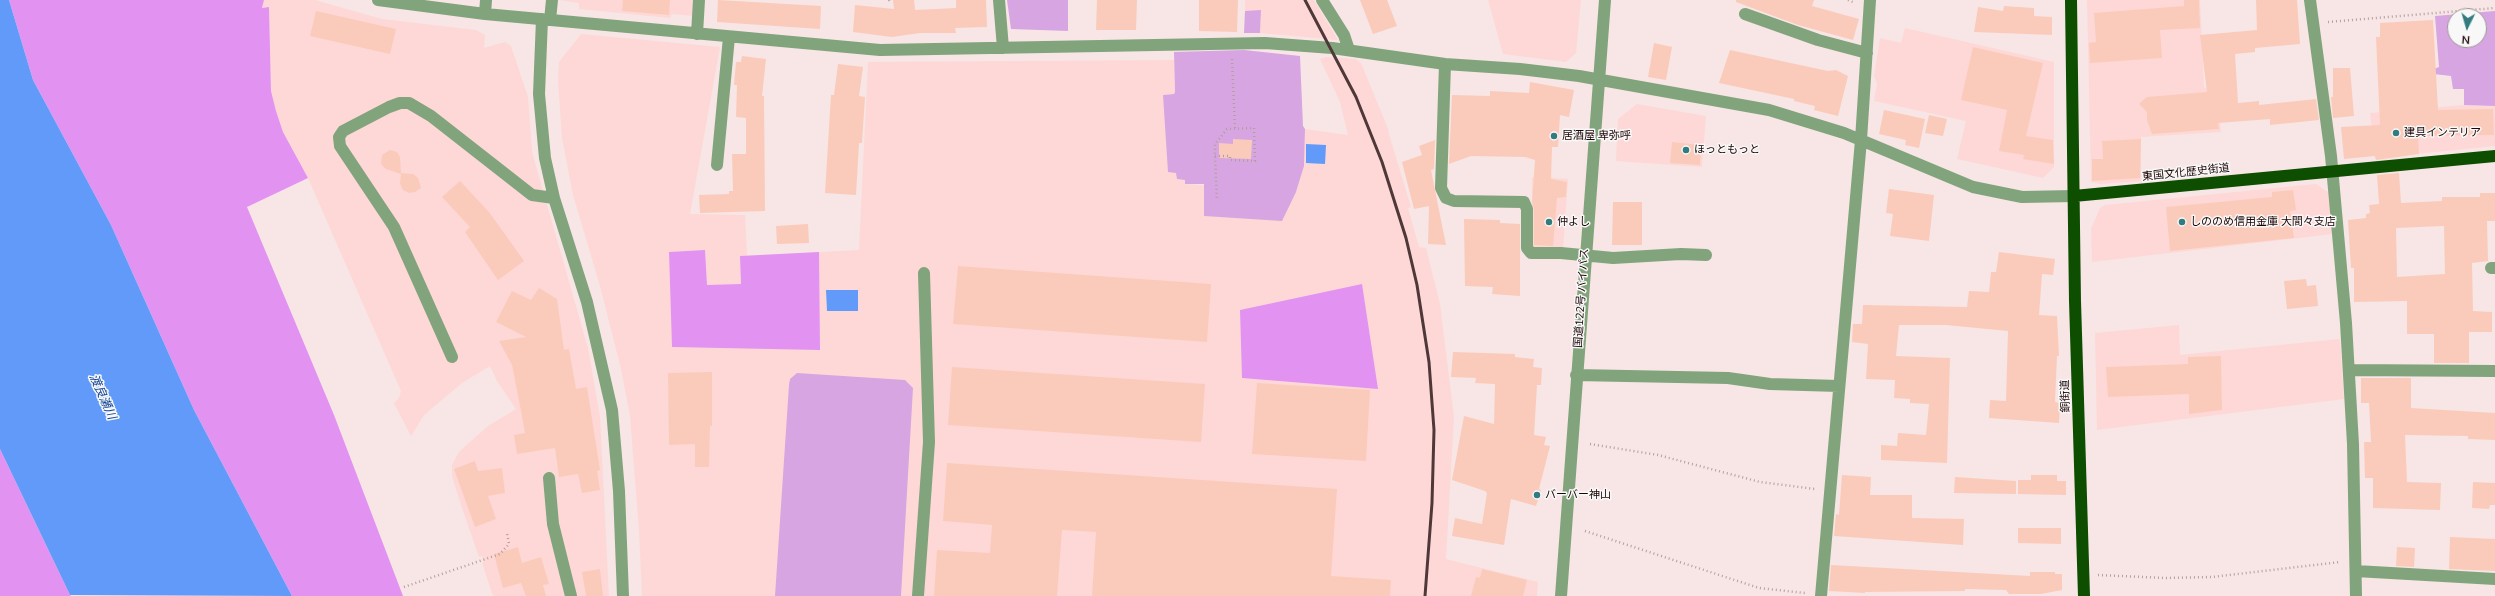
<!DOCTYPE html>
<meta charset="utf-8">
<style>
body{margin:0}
#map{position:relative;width:2495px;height:596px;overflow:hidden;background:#f7e6e5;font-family:"Nunito Sans",sans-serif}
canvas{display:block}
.north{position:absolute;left:2447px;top:8px;width:40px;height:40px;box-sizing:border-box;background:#f8f8f8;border:1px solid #a09696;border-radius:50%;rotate:185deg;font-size:11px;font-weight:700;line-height:16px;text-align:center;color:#1c0304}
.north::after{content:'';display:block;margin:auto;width:14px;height:18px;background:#327b7f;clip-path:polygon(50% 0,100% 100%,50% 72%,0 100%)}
</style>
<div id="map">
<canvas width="2495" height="596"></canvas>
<div class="north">N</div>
</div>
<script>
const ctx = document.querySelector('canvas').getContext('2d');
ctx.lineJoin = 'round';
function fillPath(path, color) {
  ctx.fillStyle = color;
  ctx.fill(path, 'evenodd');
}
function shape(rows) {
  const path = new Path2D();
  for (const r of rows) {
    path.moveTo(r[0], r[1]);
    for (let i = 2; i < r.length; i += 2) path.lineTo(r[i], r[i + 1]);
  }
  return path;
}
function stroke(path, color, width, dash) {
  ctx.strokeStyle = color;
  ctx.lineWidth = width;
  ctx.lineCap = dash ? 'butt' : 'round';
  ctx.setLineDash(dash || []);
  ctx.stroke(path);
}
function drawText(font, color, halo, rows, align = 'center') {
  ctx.font = font + ' "Nunito Sans","Noto Sans JP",sans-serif';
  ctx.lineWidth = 3;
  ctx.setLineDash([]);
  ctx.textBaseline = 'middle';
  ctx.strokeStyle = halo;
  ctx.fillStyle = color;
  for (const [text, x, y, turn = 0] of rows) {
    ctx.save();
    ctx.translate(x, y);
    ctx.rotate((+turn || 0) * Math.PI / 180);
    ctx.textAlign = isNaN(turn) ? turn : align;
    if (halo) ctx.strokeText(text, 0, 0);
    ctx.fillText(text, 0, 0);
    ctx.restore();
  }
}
fillPath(shape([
 [264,0,315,0,382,19,476,30,485,35,484,48,505,42,511,46,528,97,532,152,588,348,600,417,609,596,493,596,482,563,484,562,482,556,479,557,461,505,452,476,452,465,459,452,470,442,488,426,516,409,497,381,490,366,462,383,424,415,411,436,394,403,399,398,401,391,308,178,283,132,276,111,271,91,269,7,262,8],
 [559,0,694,0,694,16,672,14,670,18,579,9,579,3],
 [1245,0,1314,0,1338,40,1260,33,1261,11,1245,11],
 [1488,0,1581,0,1576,53,1566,62,1503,54],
 [2087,0,2200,0,2204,88,2217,87,2221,132,2141,137,2141,181,2100,184,2091,182],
 [1905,28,2054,62,2054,167,2043,178,1957,159,1966,121,1874,101,1877,84,1874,76,1880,38,1901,43],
 [581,34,720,47,690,214,745,215,747,256,859,250,868,62,1174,60,1175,92,1174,94,1163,95,1176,173,1185,180,1186,184,1296,192,1304,166,1305,129,1348,135,1340,102,1320,59,1326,57,1355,59,1361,63,1389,131,1388,131,1411,207,1408,208,1419,247,1426,248,1440,304,1454,417,1446,559,1538,582,1537,596,642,596,639,531,630,416,621,369,600,286,573,195,562,138,558,80,559,62],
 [1637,104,1706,116,1702,167,1616,161,1618,119],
 [2464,105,2495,106,2495,146,2375,158,2370,113],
 [1532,177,1568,179,1563,249,1533,249,1532,246],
 [2316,184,2328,192,2333,234,2092,262,2091,229,2100,208,2105,205],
 [2179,325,2180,355,2340,339,2344,399,2097,430,2095,333]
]), '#fed8d6');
fillPath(shape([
 [1007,0,1068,0,1068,31,1011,29],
 [1261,10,1260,33,1244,33,1245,11],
 [2495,11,2495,106,2464,105,2464,89,2453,89,2451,76,2434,74,2434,69,2439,67,2435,16],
 [2455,16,2479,16,2479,40,2455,40],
 [1244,50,1300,56,1303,126,1305,129,1304,166,1296,192,1282,221,1204,216,1204,184,1185,184,1185,180,1177,179,1176,173,1168,172,1163,95,1174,94,1175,92,1174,52],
 [797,373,905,380,913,388,901,596,775,596,789,385,790,379]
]), '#d7a5e1');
fillPath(shape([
 [9,0,264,0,262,8,269,7,271,91,276,111,283,132,308,178,247,207,334,415,403,596,292,596,194,410,111,225,33,80],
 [705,250,707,285,741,284,740,256,819,252,820,350,672,347,669,252],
 [1362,284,1378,389,1242,378,1240,310],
 [0,449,70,595,71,596,0,596]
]), '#e293f2');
fillPath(shape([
 [0,0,9,0,33,80,111,225,194,410,292,596,70,595,0,449],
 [1306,144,1326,145,1325,164,1306,163],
 [826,290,858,290,858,311,827,311]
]), '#629afa');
fillPath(shape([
 [623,0,670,0,669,15,622,11],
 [718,0,821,6,820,29,717,22],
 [893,0,914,0,915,10,956,8,956,0,986,0,987,27,955,28,956,33,920,33,892,37,853,32,855,5,894,9],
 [1097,0,1137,0,1136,30,1096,30],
 [1199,0,1238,0,1237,32,1199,31],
 [1360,0,1387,0,1397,26,1373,34],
 [1736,0,1814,0,1812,6,1859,19,1853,40,1798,25,1736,2],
 [2184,0,2199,0,2200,28,2160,30,2162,58,2090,63,2089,43,2096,42,2094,13,2184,6],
 [2256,0,2297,0,2300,44,2255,48,2255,52,2235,54,2238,103,2259,101,2259,105,2316,99,2319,120,2270,125,2270,119,2218,123,2219,129,2152,134,2147,120,2147,112,2139,104,2147,97,2207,92,2200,35,2257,30],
 [2004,6,2034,8,2034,16,2052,17,2052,35,1974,32,1978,7,2003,11],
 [316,11,396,29,390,54,310,36],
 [2433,20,2438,110,2493,109,2494,135,2418,136,2419,154,2376,160,2375,156,2344,159,2341,127,2380,125,2376,37,2380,37,2380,23],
 [1654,43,1672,47,1666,80,1648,77],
 [1973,47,2043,63,2026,136,2053,140,2054,164,2023,159,2024,155,1999,151,2007,110,1961,100],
 [1730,50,1828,71,1836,70,1848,76,1838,116,1814,110,1815,106,1794,101,1794,99,1719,83],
 [742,56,766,59,762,96,764,96,765,211,700,213,699,195,729,194,729,191,733,191,732,154,746,154,746,118,736,117,737,85,734,85,736,62,741,62],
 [838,64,863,67,859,96,865,97,862,143,859,143,856,195,825,193,831,95,834,95],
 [2333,68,2350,68,2354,116,2333,118,2331,97,2333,97],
 [1530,82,1574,90,1569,117,1560,115,1558,147,1552,147,1551,179,1567,182,1566,197,1557,198,1553,246,1534,245,1534,209,1532,202,1535,160,1525,157,1471,156,1449,164,1452,95,1490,96,1490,91,1529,93],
 [1884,110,1925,119,1919,148,1905,145,1906,140,1879,134],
 [1929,115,1947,119,1943,136,1925,133],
 [1233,139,1252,140,1251,159,1219,158,1219,143,1233,144],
 [2141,139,2140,178,2092,181,2092,159,2103,159,2102,141],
 [1435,140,1434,169,1431,170,1446,245,1428,244,1429,206,1414,209,1402,162,1422,155,1419,146],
 [1672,142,1701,145,1700,165,1670,163],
 [390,150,397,152,400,157,401,173,413,174,418,178,421,188,415,192,409,193,403,190,400,184,401,174,386,169,381,164,382,155],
 [2399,173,2401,203,2442,201,2442,197,2480,197,2480,193,2495,193,2495,221,2487,221,2488,261,2472,263,2473,311,2492,312,2492,332,2469,332,2469,363,2434,363,2434,334,2407,334,2407,301,2354,302,2354,268,2351,268,2348,220,2366,218,2366,214,2370,213,2369,205,2379,204,2377,175],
 [2444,226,2445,274,2397,277,2396,228],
 [460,181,489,212,524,261,498,280,465,232,470,227,442,197],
 [1889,189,1934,195,1929,241,1890,236,1893,214,1886,213],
 [2293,190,2296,210,2290,211,2294,238,2170,251,2166,207,2272,197,2272,192],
 [1613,202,1642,202,1642,245,1612,245],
 [1464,219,1500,220,1500,223,1520,224,1520,296,1492,294,1493,287,1465,286],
 [808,224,809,243,777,244,776,226],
 [1999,252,2055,259,2053,275,2042,274,2039,315,2057,316,2059,356,2057,356,2055,402,2060,403,2059,423,1989,418,1990,400,2006,401,2008,331,1946,325,1899,325,1896,356,1950,358,1947,463,1881,460,1881,445,1897,446,1898,433,1926,435,1929,404,1910,403,1910,399,1894,398,1895,380,1866,379,1868,344,1852,342,1853,324,1862,324,1863,305,1967,307,1969,291,1989,292,1991,272,1996,272],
 [958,266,1211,284,1207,342,953,324],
 [2306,279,2307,286,2316,285,2318,306,2287,309,2284,281],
 [539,288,557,299,564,350,569,349,576,389,587,387,600,470,597,471,600,490,582,493,578,474,559,477,555,448,517,454,514,435,525,433,521,411,512,365,499,341,526,337,496,322,512,291,531,300],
 [1453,352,1515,354,1515,357,1534,359,1533,367,1542,368,1541,385,1537,385,1534,435,1546,437,1544,445,1550,446,1539,489,1541,490,1536,506,1511,499,1504,545,1452,536,1455,518,1482,524,1487,493,1485,491,1452,480,1464,416,1494,424,1495,384,1475,383,1476,378,1451,377],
 [2221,356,2222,410,2189,414,2189,394,2108,397,2106,367,2188,364,2188,357],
 [952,367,1205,384,1201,442,948,425],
 [712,372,712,426,710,426,709,467,695,467,695,444,669,445,668,373],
 [2361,378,2411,378,2411,408,2495,413,2495,440,2468,439,2468,436,2405,435,2407,482,2441,483,2440,510,2373,508,2373,478,2365,478,2364,442,2371,442,2369,403,2361,403],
 [1257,383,1370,390,1366,461,1252,454],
 [475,461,478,471,502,468,505,493,488,496,496,519,475,527,454,469],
 [947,463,1337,489,1331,576,1391,580,1390,596,1092,596,1096,532,1062,530,1057,596,934,596,937,550,990,553,992,525,943,521],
 [1842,475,1871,477,1870,495,1912,495,1912,518,1964,519,1963,545,1834,536,1836,514,1839,515],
 [2031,475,2057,475,2057,481,2066,481,2066,495,2018,494,2018,480,2031,480],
 [1955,477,2016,481,2016,494,1954,493],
 [2473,482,2495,483,2495,505,2490,505,2489,509,2472,508],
 [2018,528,2061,528,2061,544,2018,543],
 [2450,537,2495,539,2495,571,2449,569],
 [518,547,522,563,541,557,549,584,543,585,546,596,526,596,521,583,503,588,494,554],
 [2397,547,2415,548,2414,567,2396,566],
 [1831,565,2030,576,2030,572,2055,572,2055,574,2062,574,2062,590,2041,594,2009,594,2006,590,1965,589,1965,591,1865,592,1865,593,1829,591],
 [600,569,603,596,586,596,582,572],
 [1482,569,1527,580,1523,596,1471,596,1476,577,1480,578]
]), '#facbba');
stroke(shape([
 [889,0,890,2],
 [1848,0,1855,3],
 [2328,22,2495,8],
 [1232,59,1235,128],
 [1215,156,1230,156,1230,160,1255,161,1254,128,1227,129,1215,144,1215,156,1217,200],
 [1590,444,1658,455,1760,482,1815,489],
 [1585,531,1759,588,1805,593],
 [2098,575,2165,578,2212,577,2340,562],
 [404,587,500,554,509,544,507,533]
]), '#b29f9e', 2.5, [1, 3]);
stroke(shape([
 [378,0,485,14,880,50,1265,43,1332,48,1445,64,1520,69,1579,76,1769,110,1844,133,1973,187,2022,197,2074,196],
 [999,0,1003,48],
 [1322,0,1344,35,1349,50],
 [2310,0,2331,156,2346,323,2353,444,2356,596],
 [485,14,486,0],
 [1745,14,1818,40,1867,53],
 [542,19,539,94,545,158,554,198,587,302,612,410,619,491,623,596],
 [550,20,552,0],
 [697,34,699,0],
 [1445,64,1441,188,1446,198,1454,201,1524,202,1527,209,1527,248,1531,253,1561,253,1613,258,1681,254,1706,255],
 [717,165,729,37],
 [2491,268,2495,268],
 [452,357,394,227,340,146,339,137,343,131,389,107,400,103,409,103,431,116,532,195,554,198],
 [2349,370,2495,371],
 [1576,375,1728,378,1770,384,1839,386],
 [549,478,553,524,571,596],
 [2356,571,2495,579],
 [918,596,929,442,924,273],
 [1561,596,1605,0],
 [1821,596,1861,140,1870,0]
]), '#82a47c', 12);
stroke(shape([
 [2071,0,2075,301,2084,596],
 [2074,196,2495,156]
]), '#0d4e00', 12);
stroke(shape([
 [1305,0,1356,97,1382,162,1406,238,1417,285,1429,362,1434,430,1432,503,1425,596]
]), '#4f3839', 3);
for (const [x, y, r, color] of [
 [2396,133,4,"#327b7f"],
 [1554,136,4,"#327b7f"],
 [1686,150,4,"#327b7f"],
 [1549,222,4,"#327b7f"],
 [2182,222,4,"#327b7f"],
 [1537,495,4,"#327b7f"]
]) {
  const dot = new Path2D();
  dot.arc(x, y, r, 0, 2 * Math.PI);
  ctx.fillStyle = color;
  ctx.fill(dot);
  stroke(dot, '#f8f8f8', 1.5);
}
drawText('11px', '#1c0304', '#f8f8f8', [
 ["建具インテリア",2404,133],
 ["居酒屋 卑弥呼",1562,136],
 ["ほっともっと",1694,150],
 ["仲よし",1557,222],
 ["しののめ信用金庫 大間々支店",2190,222],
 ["バーバー神山",1545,495]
], 'left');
drawText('11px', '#1c0304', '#f8f8f8', [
 ["東国文化歴史街道",2186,173,-6],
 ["国道122号 バイパス",1582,298,-86],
 ["銅街道",2066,396,-91]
]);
drawText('italic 12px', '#0f4194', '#f8f8f8', [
 ["渡良瀬川",102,397,66]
]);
</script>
